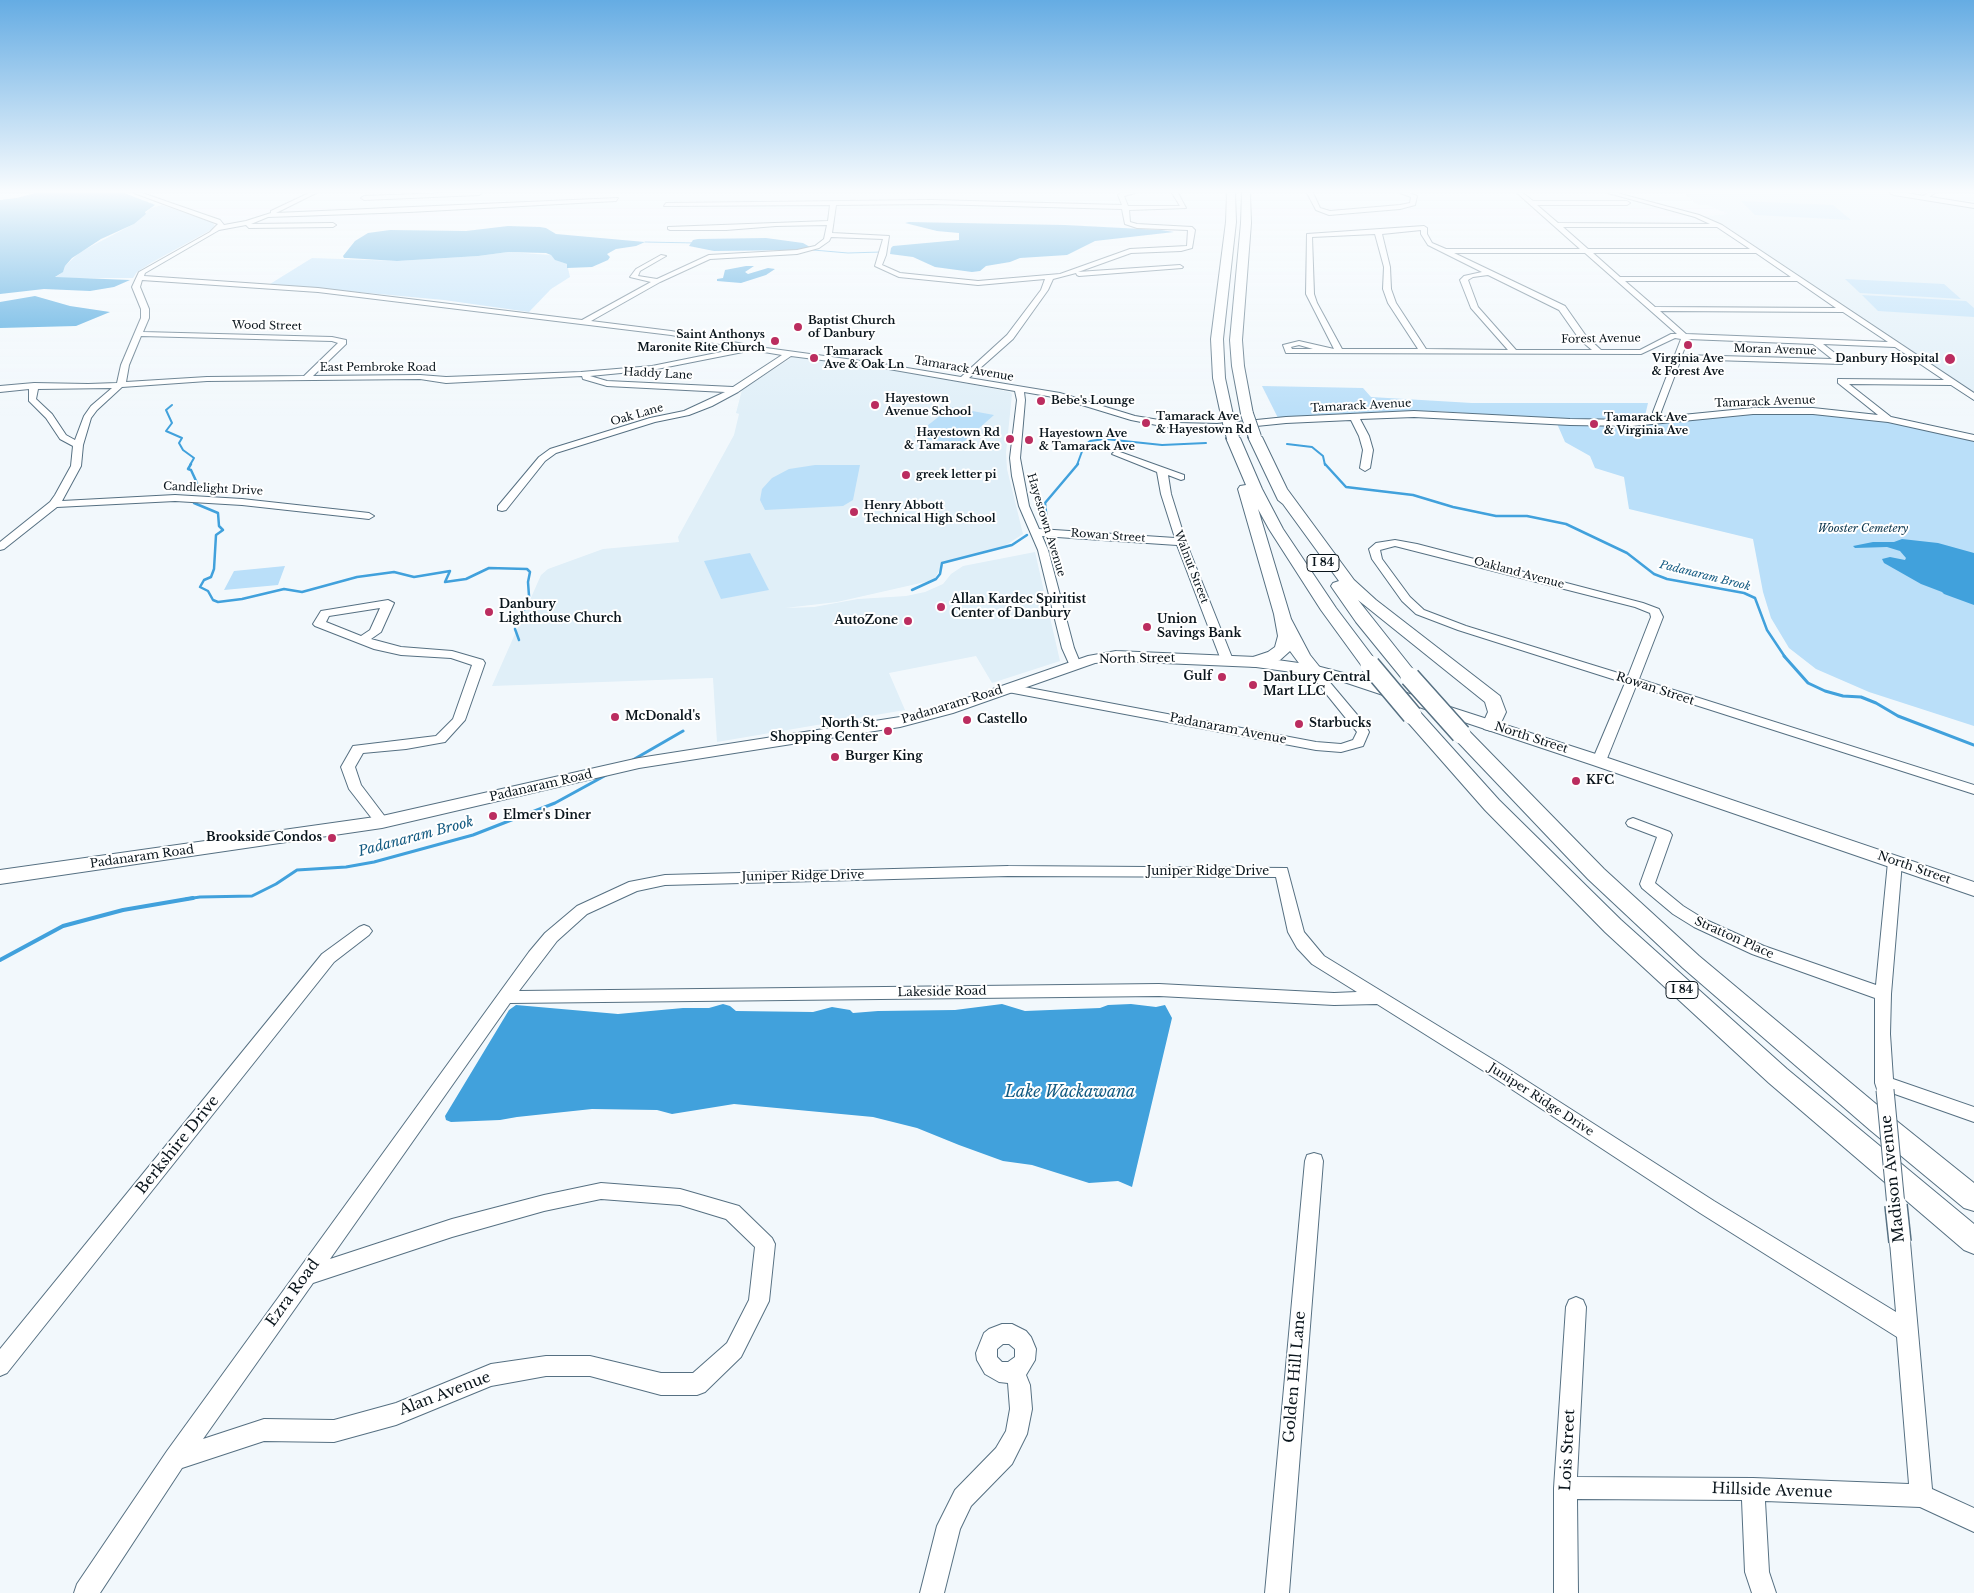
<!DOCTYPE html>
<style>
body{margin:0}
canvas{display:block;background:#f2f8fc}
</style>
<canvas width="1974" height="1593"></canvas>
<script>
const ctx = document.querySelector('canvas').getContext('2d');
ctx.lineJoin = 'round';
function fillPath(path, color) {
  ctx.fillStyle = color;
  ctx.fill(path, 'evenodd');
}
function shape(rows) {
  const path = new Path2D();
  for (const r of rows) {
    path.moveTo(r[0], r[1]);
    for (let i = 2; i < r.length; i += 2) path.lineTo(r[i], r[i + 1]);
  }
  return path;
}
function stroke(path, color, width, dash) {
  ctx.strokeStyle = color;
  ctx.lineWidth = width;
  ctx.lineCap = dash ? 'butt' : 'round';
  ctx.setLineDash(dash || []);
  ctx.stroke(path);
}
function drawText(font, color, halo, rows, align = 'center') {
  ctx.font = font + ' "Libre Baskerville",serif';
  ctx.lineWidth = 4;
  ctx.setLineDash([]);
  ctx.textBaseline = 'middle';
  ctx.strokeStyle = halo;
  ctx.fillStyle = color;
  for (const [text, x, y, turn = 0] of rows) {
    ctx.save();
    ctx.translate(x, y);
    ctx.rotate((+turn || 0) * Math.PI / 180);
    ctx.textAlign = isNaN(turn) ? turn : align;
    if (halo) ctx.strokeText(text, 0, 0);
    ctx.fillText(text, 0, 0);
    ctx.restore();
  }
}
fillPath(shape([
 [1684,193,1883,193,1974,208,1974,392,1725,226,1704,216,1729,214,1707,205,1698,205],
 [794,356,892,369,1010,392,1012,394,1006,453,1007,469,1023,534,1006,545,943,563,934,580,837,602,785,608,814,607,858,599,906,596,925,592,943,584,951,574,963,566,1035,552,1060,661,992,683,976,656,889,673,905,710,717,742,713,678,492,686,541,575,548,569,603,549,679,542,678,537,734,435,739,414,736,413,742,390]
]), '#e0eff8');
fillPath(shape([
 [1741,201,1833,205,1851,220,1755,215],
 [162,205,212,222,216,227,151,263,137,272,133,278,54,278,59,275,64,270,65,266,80,252,134,224,151,208],
 [508,252,551,255,556,260,567,264,570,277,551,289,529,312,444,300,270,284,312,258,397,261,478,256],
 [1845,279,1944,284,1961,299,1860,293],
 [1862,295,1966,301,1974,308,1974,317,1878,311],
 [1262,386,1363,388,1371,397,1472,403,1648,403,1645,416,1650,424,1758,414,1809,413,1882,419,1974,440,1974,726,1869,692,1816,669,1789,648,1771,618,1763,592,1753,539,1629,509,1624,477,1595,468,1590,456,1565,442,1555,419,1435,411,1278,418],
 [951,407,994,415,961,444,913,437],
 [815,465,860,465,853,500,843,506,765,510,760,500,762,489,772,478,789,469],
 [750,553,769,590,721,599,704,561],
 [285,566,278,585,224,590,234,571]
]), '#badff9');
fillPath(shape([
 [35,193,124,193,153,204,155,205,145,212,146,214,134,224,101,239,72,258,65,266,63,272,55,277,130,280,114,287,90,291,44,289,0,294,0,200,17,198],
 [909,222,1065,225,1161,230,1174,232,1095,241,1067,255,1020,258,1010,262,986,266,980,271,972,272,935,267,913,257,890,254,891,248,893,246,959,240,959,233,937,231,905,223],
 [508,226,540,227,546,228,556,234,645,242,636,246,616,249,607,254,610,257,608,260,592,267,567,268,567,264,555,260,551,255,546,253,508,252,478,256,397,261,348,258,344,258,343,256,355,241,368,233,390,230,466,231],
 [766,238,803,243,810,247,799,250,714,251,689,246,693,240,698,239],
 [746,266,754,266,745,272,748,274,768,268,775,269,766,275,741,283,717,281,717,279,723,278,725,270],
 [35,296,70,306,110,312,76,326,0,328,0,302],
 [1902,539,1938,543,1974,553,1974,605,1944,594,1942,592,1921,584,1884,563,1882,559,1890,557,1905,560,1906,558,1900,551,1887,547,1855,548,1853,546,1873,542,1894,542],
 [723,1004,730,1006,736,1011,813,1012,832,1007,850,1010,853,1013,878,1011,955,1010,1002,1004,1025,1011,1100,1008,1108,1005,1131,1004,1156,1007,1165,1005,1172,1018,1132,1187,1118,1181,1089,1183,1032,1165,1003,1161,959,1145,917,1128,873,1117,734,1104,672,1114,657,1110,592,1109,517,1117,500,1120,451,1122,446,1120,445,1116,509,1010,516,1005,618,1014,683,1008,709,1008]
]), '#41a1dc');
stroke(shape([
 [645,242,695,243],
 [813,250,848,253,881,252]
]), '#41a1dc', 1);
stroke(shape([
 [172,405,166,410,172,423,166,431,182,438,179,443,183,450,194,458,190,465],
 [1287,444,1312,447,1323,456,1325,465],
 [1077,465,1084,446,1090,441,1105,439,1162,445,1206,443]
]), '#41a1dc', 2);
stroke(shape([
 [191,464,188,469,191,470,197,483,195,491,198,491],
 [1325,464,1346,487,1413,495,1453,507,1496,516,1527,516,1566,524,1627,553,1654,574,1667,579,1744,593,1755,598,1767,630,1785,657],
 [194,503,218,513,219,526,223,530,216,535,214,569,211,577,204,580,200,587,208,591,213,600,218,602,242,599,284,589,302,592,357,577,394,572,414,577,450,571,445,582,466,579,489,568,527,569,530,572,528,582,529,596,526,607,517,620],
 [1047,522,1045,503,1078,464],
 [912,590,936,579,940,574,942,563,1012,545,1027,535],
 [515,629,519,640]
]), '#41a1dc', 2.5);
stroke(shape([
 [1784,656,1808,683,1825,691,1843,696,1861,697,1876,703,1898,716,1974,745],
 [631,761,683,731],
 [186,899,200,897,252,896,276,884,297,870,346,867,374,862,473,835,555,803,608,774]
]), '#41a1dc', 3);
stroke(shape([
 [0,960,63,926,123,910,193,898]
]), '#41a1dc', 4);
const minor = shape([
 [134,193,142,193,220,220,224,225,246,221,271,213,271,211,309,193,316,193,276,213,618,198,616,201,409,212,268,217,251,224,333,223,336,225,333,227,249,228,246,225,219,230,145,273,144,276,318,288,582,320,651,282,630,277,636,269,661,255,666,256,640,271,638,276,657,279,709,255,797,250,815,246,824,239,827,225,776,226,726,230,670,230,668,229,668,227,828,221,830,205,664,206,666,203,932,200,1122,205,1118,195,1120,193,1135,193,1124,196,1128,206,1180,206,1172,193,1178,193,1186,208,1129,210,1130,222,1137,224,1192,227,1195,230,1192,248,1181,251,1131,253,1078,272,1180,265,1183,267,1182,268,1079,276,1077,275,1076,273,1053,279,1048,290,1013,339,969,378,1060,393,1135,416,1177,423,1217,424,1286,417,1414,411,1570,419,1632,420,1653,418,1653,412,1681,339,1675,338,1641,354,1289,353,1286,353,1283,345,1299,341,1334,349,1306,294,1307,234,1424,226,1427,228,1427,234,1432,243,1446,249,1580,249,1517,193,1523,193,1533,201,1627,201,1630,203,1627,205,1537,205,1558,223,1710,224,1695,217,1608,193,1617,193,1699,215,1722,225,1974,393,1974,400,1951,385,1849,384,1891,417,1974,435,1974,441,1888,422,1813,414,1753,414,1632,426,1570,425,1414,417,1360,419,1369,436,1373,450,1370,468,1365,471,1360,468,1363,450,1359,436,1351,420,1286,423,1217,430,1177,429,1131,420,1059,398,1024,392,1025,400,1020,458,1029,506,1039,529,1175,538,1161,494,1157,472,1112,454,1114,452,1120,452,1184,475,1184,479,1181,480,1168,475,1171,494,1186,542,1233,660,1227,664,1221,660,1177,545,1042,536,1048,550,1074,648,1081,665,1075,669,1071,668,1062,648,1038,550,1019,506,1012,476,1010,458,1017,400,1015,391,883,368,791,356,738,392,712,406,689,415,655,422,556,453,545,461,506,510,502,511,498,510,498,506,539,457,550,449,650,418,684,411,725,392,607,386,583,379,582,376,446,383,420,379,207,381,122,387,97,410,91,418,83,445,81,466,62,501,175,495,242,499,369,513,374,516,369,519,242,505,175,501,57,507,4,549,0,550,0,542,50,502,55,495,71,466,73,446,60,439,46,418,29,401,29,389,0,392,0,386,34,383,88,384,117,383,121,365,141,318,141,309,132,287,139,272,210,232,218,224,134,193],
 [932,204,1122,209,1125,224,1137,228,1188,230,1187,246,1130,249,1060,274,978,281,900,273,882,265,886,255,889,236,832,233,836,205,932,204],
 [1563,227,1717,227,1750,249,1588,249,1563,227],
 [1421,230,1421,234,1428,245,1482,272,1464,276,1460,280,1471,308,1508,350,1426,349,1396,303,1391,289,1390,267,1382,234,1421,230],
 [1375,234,1384,267,1383,289,1388,303,1418,349,1342,349,1317,303,1314,294,1312,237,1375,234],
 [831,237,883,239,875,266,899,277,978,285,1045,279,1041,290,1007,335,961,377,883,364,766,348,671,331,591,321,660,282,710,259,797,254,819,248,829,241,831,237],
 [1454,253,1585,253,1677,334,1671,334,1640,350,1601,350,1586,336,1565,306,1454,253],
 [1593,253,1756,253,1791,277,1620,277,1593,253],
 [1488,275,1559,310,1580,340,1592,350,1516,350,1478,307,1468,280,1473,277,1488,275],
 [142,280,318,292,671,335,741,348,652,366,581,372,446,377,420,375,313,376,346,344,346,340,332,337,143,332,149,318,149,309,140,287,142,280],
 [1625,281,1797,281,1836,308,1655,307,1625,281],
 [1660,311,1843,312,1888,342,1686,334,1660,311],
 [141,336,332,341,338,343,304,376,207,377,126,382,129,365,141,336],
 [1688,339,1813,344,1832,359,1682,355,1688,339],
 [1823,344,1895,347,1944,380,1838,379,1838,383,1878,415,1813,408,1753,408,1662,417,1661,412,1681,359,1842,364,1843,362,1840,357,1823,344],
 [1299,345,1313,349,1292,349,1291,347,1299,345],
 [746,349,782,355,733,387,607,381,590,376,652,370,743,352,746,352,746,349],
 [112,388,91,406,84,416,75,440,66,435,52,414,36,399,38,389,112,388],
 [444,193,482,193,479,195,364,200,361,198,364,196,444,193],
 [1307,193,1313,193,1320,208,1330,211,1400,205,1410,203,1411,197,1400,193,1409,193,1417,196,1415,205,1400,209,1329,215,1316,210,1307,193],
 [1928,193,1935,193,1926,199,1922,199,1922,197,1928,193],
 [1395,540,1417,544,1643,603,1659,609,1663,617,1639,679,1974,785,1974,794,1636,686,1606,761,1604,764,1594,764,1592,761,1625,683,1458,630,1416,614,1402,601,1372,559,1369,549,1376,543,1395,540],
 [1395,546,1635,607,1650,613,1651,617,1628,676,1466,626,1424,610,1410,597,1382,559,1380,550,1395,546],
 [388,600,394,603,381,632,371,639,401,647,452,651,483,660,485,663,465,720,445,742,406,749,363,753,355,767,361,785,389,822,387,825,382,827,377,825,349,789,341,767,353,746,436,736,453,719,472,665,451,658,401,655,374,649,315,626,313,624,321,611,388,600],
 [380,608,370,630,361,636,326,622,329,616,380,608],
 [1313,666,1317,667,1364,723,1369,732,1363,746,1341,752,1316,750,1008,692,1002,688,1008,684,1316,742,1341,744,1353,740,1357,732,1307,670,1313,666],
 [1633,818,1670,832,1672,835,1655,883,1683,906,1704,919,1764,946,1876,985,1888,862,1890,858,1895,857,1900,858,1902,862,1891,994,1890,1034,1893,1079,1974,1107,1974,1122,1892,1093,1885,1097,1879,1095,1875,1083,1875,998,1752,954,1694,927,1673,914,1642,888,1640,884,1657,837,1628,826,1626,823,1628,820,1633,818],
 [1008,866,1287,868,1304,932,1324,956,1502,1065,1714,1201,1896,1312,1890,1242,1893,1236,1900,1233,1907,1236,1910,1242,1932,1489,1974,1508,1974,1532,1920,1507,1765,1501,1769,1572,1776,1593,1752,1593,1745,1572,1742,1500,1577,1499,1578,1593,1554,1593,1554,1488,1566,1307,1569,1300,1576,1297,1583,1300,1586,1307,1577,1477,1753,1478,1909,1484,1897,1337,1700,1213,1490,1075,1377,1004,1334,1005,1159,996,510,1003,330,1259,452,1219,544,1195,601,1183,680,1189,739,1206,772,1238,775,1244,769,1301,741,1357,705,1392,697,1395,661,1395,590,1376,546,1376,491,1386,396,1425,334,1442,264,1441,182,1468,100,1593,74,1593,77,1584,167,1451,529,952,545,933,577,906,629,882,665,875,1008,866],
 [1008,876,1276,877,1288,932,1297,948,1312,964,1357,992,1334,993,1159,984,519,991,557,941,587,914,637,891,665,885,1008,876],
 [601,1199,680,1205,726,1219,755,1247,749,1300,727,1343,693,1373,661,1373,590,1356,546,1356,491,1364,396,1403,334,1420,264,1419,203,1439,313,1283,452,1237,544,1211,601,1199],
 [364,925,369,927,372,931,369,935,334,962,7,1373,0,1376,0,1349,322,954,359,927,364,925],
 [1314,1153,1321,1155,1323,1161,1289,1593,1265,1593,1305,1161,1307,1155,1314,1153],
 [1002,1324,1012,1324,1026,1331,1031,1337,1036,1349,1035,1360,1026,1375,1030,1385,1032,1409,1027,1434,1012,1464,971,1506,960,1529,944,1593,920,1593,937,1526,955,1490,996,1448,1006,1431,1010,1409,1008,1383,999,1382,985,1374,977,1360,976,1353,984,1333,989,1329,1002,1324],
 [1003,1344,1009,1344,1015,1349,1015,1357,1008,1362,1002,1362,997,1357,997,1349,1003,1344]
]);
const major = shape([
 [1890,193,1906,193,1974,204,1974,208,1894,195,1890,193],
 [1116,651,1256,657,1313,665,1351,675,1605,757,1974,882,1974,896,1593,765,1341,681,1313,675,1256,667,1116,661,1095,663,953,713,900,727,639,768,382,828,0,884,0,870,382,816,639,758,900,717,941,707,1088,656,1116,651]
]);
const highway = shape([
 [1227,193,1235,193,1236,222,1223,339,1225,378,1233,415,1227,419,1221,415,1213,378,1211,339,1226,222,1227,193],
 [1242,193,1250,193,1251,223,1242,340,1244,366,1253,414,1247,418,1241,414,1232,366,1230,340,1241,223,1242,193],
 [1255,433,1262,437,1287,489,1354,580,1376,600,1500,696,1506,712,1498,729,1491,731,1484,729,1482,725,1488,712,1485,702,1358,600,1419,677,1416,681,1410,682,1404,681,1356,622,1333,589,1331,586,1333,583,1339,581,1283,504,1278,500,1248,437,1255,433],
 [1233,434,1240,438,1262,489,1283,529,1336,608,1379,665,1376,669,1370,670,1364,669,1321,610,1269,529,1258,509,1291,619,1310,655,1322,670,1319,674,1313,675,1307,674,1290,651,1280,660,1262,666,1256,667,1250,666,1247,662,1250,658,1268,652,1275,647,1278,636,1274,614,1238,489,1240,486,1246,485,1226,438,1233,434],
 [1412,709,1419,711,1499,800,1621,920,1787,1069,1974,1224,1974,1254,1964,1250,1769,1083,1605,932,1485,810,1405,719,1403,715,1405,711,1412,709],
 [1461,728,1468,730,1604,869,1699,956,1888,1114,1974,1183,1974,1211,1964,1208,1870,1130,1683,968,1588,879,1454,738,1452,734,1454,730,1461,728]
]);
stroke(minor, '#567082', 2);
stroke(major, '#567082', 2);
stroke(highway, '#567082', 2);
fillPath(minor, '#fff');
fillPath(major, '#fff');
fillPath(highway, '#fff');
const minorBridgeFar1 = shape([
 [1885,1090,1896,1206]
]);
const minorBridge = shape([
 [1896,1205,1900,1242]
]);
const highwayBridgeFar1 = shape([
 [1247,414,1255,437],
 [1227,415,1233,438]
]);
const highwayBridge = shape([
 [1370,665,1412,715],
 [1410,677,1461,734]
]);
stroke(minorBridgeFar1, '#567082', 19, []);
stroke(minorBridge, '#567082', 24, []);
stroke(highwayBridgeFar1, '#567082', 14, []);
stroke(highwayBridge, '#567082', 22, []);
stroke(minorBridgeFar1, '#fff', 17);
stroke(minorBridge, '#fff', 21);
stroke(highwayBridgeFar1, '#fff', 12);
stroke(highwayBridge, '#fff', 19);
const sky = ctx.createLinearGradient(0, 0, 0, 416);
sky.addColorStop(0, '#65ace3');
sky.addColorStop(0.46, '#f9fcfe');
sky.addColorStop(1, '#f9fcfe00');
ctx.fillStyle = sky;
ctx.fillRect(0, 0, 1974, 416);
for (const [x, y, r, color] of [
 [798,327,5,"#bb2d5f"],
 [775,341,5,"#bb2d5f"],
 [1688,345,5,"#bb2d5f"],
 [814,358,5,"#bb2d5f"],
 [1950,359,6,"#bb2d5f"],
 [1041,401,5,"#bb2d5f"],
 [875,405,5,"#bb2d5f"],
 [1146,423,5,"#bb2d5f"],
 [1594,424,5,"#bb2d5f"],
 [1010,439,5,"#bb2d5f"],
 [1029,440,5,"#bb2d5f"],
 [906,475,5,"#bb2d5f"],
 [854,512,5,"#bb2d5f"],
 [941,607,5,"#bb2d5f"],
 [489,612,5,"#bb2d5f"],
 [908,621,5,"#bb2d5f"],
 [1147,627,5,"#bb2d5f"],
 [1222,677,5,"#bb2d5f"],
 [1253,685,5,"#bb2d5f"],
 [615,717,5,"#bb2d5f"],
 [967,720,5,"#bb2d5f"],
 [1299,724,5,"#bb2d5f"],
 [888,731,5,"#bb2d5f"],
 [835,757,5,"#bb2d5f"],
 [1576,781,5,"#bb2d5f"],
 [493,816,5,"#bb2d5f"],
 [332,838,5,"#bb2d5f"]
]) {
  const dot = new Path2D();
  dot.arc(x, y, r, 0, 2 * Math.PI);
  ctx.fillStyle = color;
  ctx.fill(dot);
  stroke(dot, '#fff', 2);
}
drawText('bold 11px', '#0a151c', '#fff', [
 ["Baptist Church",808,321],
 ["of Danbury",808,334],
 ["Saint Anthonys",765,335,"right"],
 ["Maronite Rite Church",765,348,"right"],
 ["Tamarack",824,352],
 ["Ave & Oak Ln",824,365],
 ["Virginia Ave",1688,359,"center"],
 ["& Forest Ave",1688,372,"center"],
 ["Danbury Hospital",1939,359,"right"],
 ["Hayestown",885,399],
 ["Avenue School",885,412],
 ["Bebe's Lounge",1051,401],
 ["Tamarack Ave",1156,417],
 ["& Hayestown Rd",1156,430],
 ["Tamarack Ave",1604,418],
 ["& Virginia Ave",1604,431],
 ["Hayestown Rd",1000,433,"right"],
 ["& Tamarack Ave",1000,446,"right"],
 ["Hayestown Ave",1039,434],
 ["& Tamarack Ave",1039,447],
 ["greek letter pi",916,475],
 ["Henry Abbott",864,506],
 ["Technical High School",864,519]
], 'left');
drawText('11px', '#0a151c', '#fff', [
 ["Wood Street",267,326,1],
 ["Forest Avenue",1601,339,-1],
 ["Moran Avenue",1775,350,2],
 ["East Pembroke Road",378,368],
 ["Tamarack Avenue",964,369,10],
 ["Haddy Lane",658,374,3],
 ["Tamarack Avenue",1765,402,-2],
 ["Tamarack Avenue",1361,406,-3],
 ["Oak Lane",637,415,-16],
 ["Candlelight Drive",213,489,3],
 ["Hayestown Avenue",1046,525,73],
 ["Rowan Street",1108,536,4],
 ["Walnut Street",1191,567,69],
 ["Oakland Avenue",1519,573,15]
]);
drawText('italic 11px', '#063149', '#fff', [
 ["Wooster Cemetery",1863,529]
]);
for (const [x, y, w] of [
 [1323,563,32],
 [1682,990,32]
]) {
  const box = new Path2D();
  box.roundRect(x - w / 2, y - 8.5, w, 17, 4);
  ctx.fillStyle = '#fff';
  ctx.fill(box);
  stroke(box, '#0a151c', 1);
}
drawText('bold 11px', '#0a151c', null, [
 ["I 84",1323,563],
 ["I 84",1682,990]
]);
drawText('italic 11px', '#145b82', '#fff', [
 ["Padanaram Brook",1705,576,14]
]);
drawText('bold 12px', '#0a151c', '#fff', [
 ["Allan Kardec Spiritist",951,600],
 ["Center of Danbury",951,614],
 ["Danbury",499,605],
 ["Lighthouse Church",499,619],
 ["Union",1157,620],
 ["Savings Bank",1157,634],
 ["AutoZone",898,621,"right"],
 ["Gulf",1212,677,"right"],
 ["Danbury Central",1263,678],
 ["Mart LLC",1263,692],
 ["McDonald's",625,717],
 ["Castello",977,720],
 ["North St.",878,724,"right"],
 ["Shopping Center",878,738,"right"],
 ["Starbucks",1309,724],
 ["Burger King",845,757],
 ["KFC",1586,781],
 ["Elmer's Diner",503,816],
 ["Brookside Condos",322,838,"right"]
], 'left');
drawText('12px', '#0a151c', '#fff', [
 ["North Street",1137,659,-1],
 ["Rowan Street",1655,689,18],
 ["Padanaram Road",952,705,-17],
 ["Padanaram Avenue",1228,729,11],
 ["North Street",1531,738,18],
 ["Padanaram Road",541,786,-13],
 ["Padanaram Road",142,857,-8],
 ["North Street",1914,868,19],
 ["Juniper Ridge Drive",1208,872],
 ["Juniper Ridge Drive",803,876,-1],
 ["Stratton Place",1734,938,24],
 ["Lakeside Road",942,992,-1],
 ["Juniper Ridge Drive",1541,1100,33]
]);
drawText('italic 14px', '#145b82', '#fff', [
 ["Padanaram Brook",416,837,-15]
]);
drawText('15px', '#0a151c', '#fff', [
 ["Berkshire Drive",178,1145,-51],
 ["Madison Avenue",1893,1179,-96],
 ["Ezra Road",293,1293,-54],
 ["Golden Hill Lane",1295,1377,-85],
 ["Alan Avenue",445,1394,-21],
 ["Lois Street",1568,1450,-87],
 ["Hillside Avenue",1772,1491,2]
]);
drawText('italic 16px', '#145b82', '#fff', [
 ["Lake Wackawana",1070,1092]
]);
</script>
